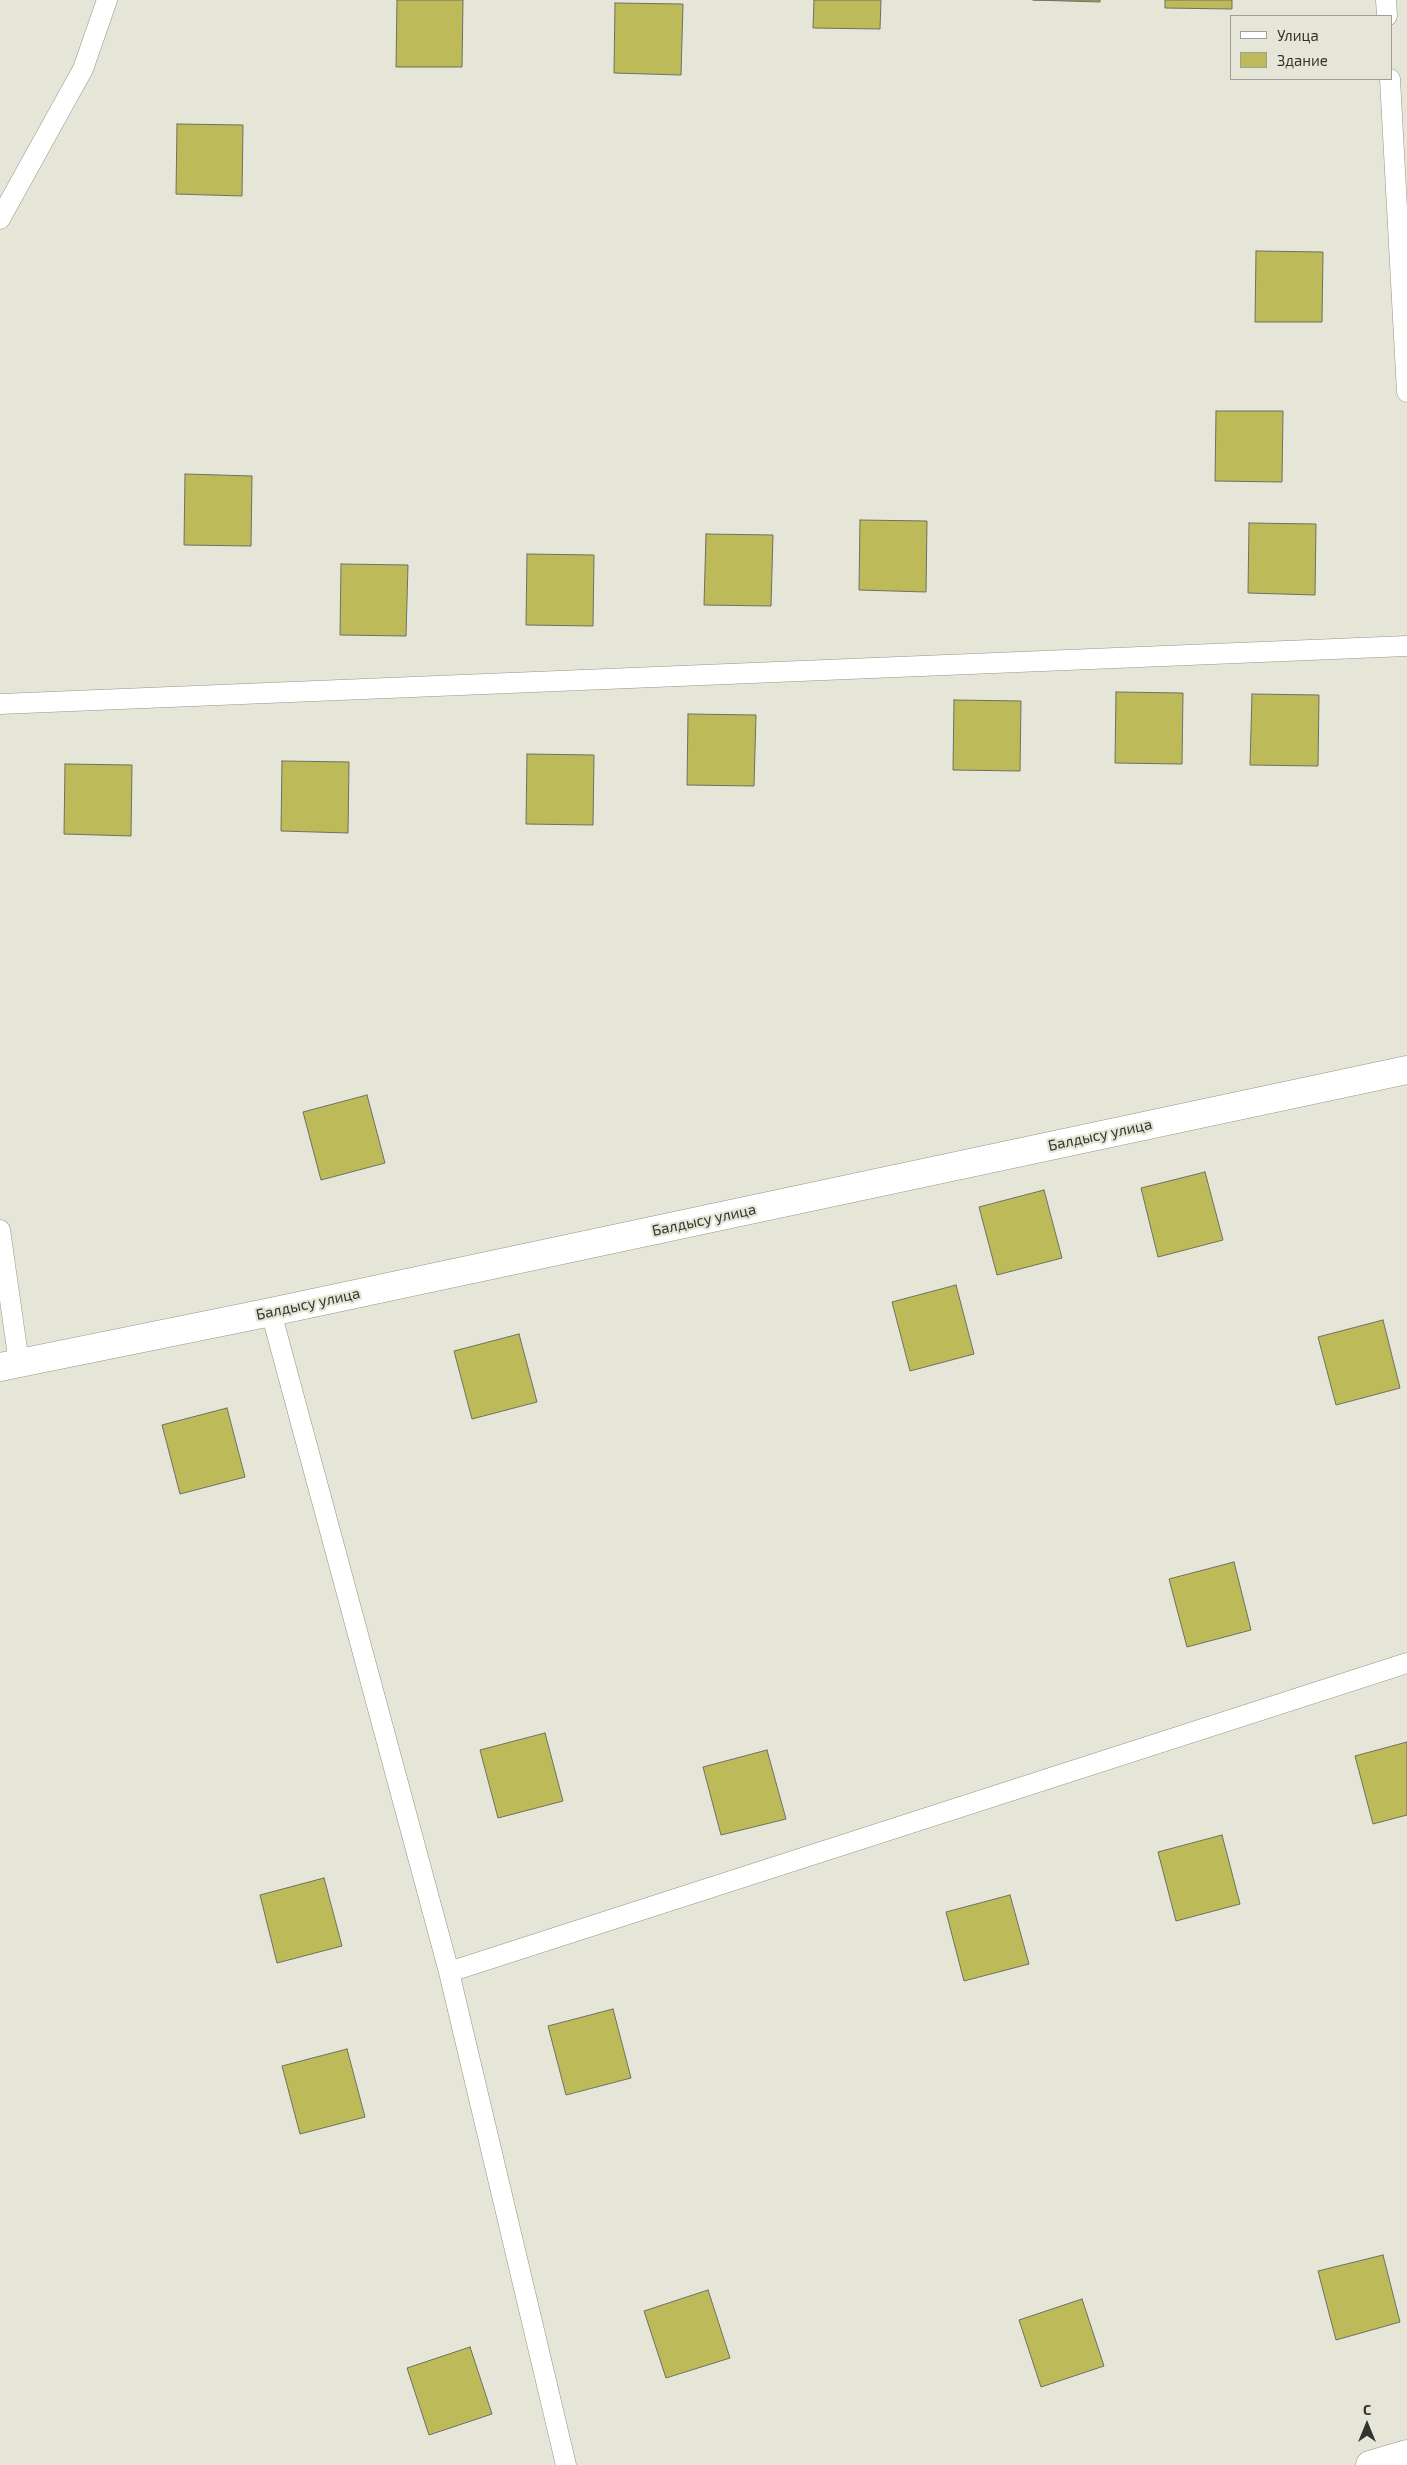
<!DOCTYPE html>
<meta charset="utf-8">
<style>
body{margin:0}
#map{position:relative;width:1407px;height:2465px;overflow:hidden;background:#e6e6d8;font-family:"Exo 2",sans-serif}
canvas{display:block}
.legend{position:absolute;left:1230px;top:15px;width:162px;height:65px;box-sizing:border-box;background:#e6e6d8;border:1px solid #9f9f94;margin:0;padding:6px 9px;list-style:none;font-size:15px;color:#34342e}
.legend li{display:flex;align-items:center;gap:10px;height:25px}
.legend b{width:25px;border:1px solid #9f9f94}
.north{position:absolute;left:1342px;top:2400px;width:50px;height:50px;-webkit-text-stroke:4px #e6e6d8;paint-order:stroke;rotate:0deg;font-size:14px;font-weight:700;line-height:20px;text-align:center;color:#34342e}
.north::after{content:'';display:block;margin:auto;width:18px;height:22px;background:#34342e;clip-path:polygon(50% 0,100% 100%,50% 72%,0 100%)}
</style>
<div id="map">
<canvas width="1407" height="2465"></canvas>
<ul class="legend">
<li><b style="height:6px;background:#fff"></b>Улица</li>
<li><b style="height:14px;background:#bdba59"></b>Здание</li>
</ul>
<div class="north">С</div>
</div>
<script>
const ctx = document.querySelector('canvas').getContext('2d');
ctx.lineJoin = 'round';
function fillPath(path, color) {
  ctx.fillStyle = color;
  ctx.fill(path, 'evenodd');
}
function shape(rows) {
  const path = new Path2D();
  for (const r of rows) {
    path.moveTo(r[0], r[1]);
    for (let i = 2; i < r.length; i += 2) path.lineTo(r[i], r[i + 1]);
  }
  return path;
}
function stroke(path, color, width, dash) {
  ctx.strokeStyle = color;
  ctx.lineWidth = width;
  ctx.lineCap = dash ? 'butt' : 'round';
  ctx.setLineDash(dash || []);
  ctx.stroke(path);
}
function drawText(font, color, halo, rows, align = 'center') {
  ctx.font = font + ' "Exo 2",sans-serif';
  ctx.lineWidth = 4.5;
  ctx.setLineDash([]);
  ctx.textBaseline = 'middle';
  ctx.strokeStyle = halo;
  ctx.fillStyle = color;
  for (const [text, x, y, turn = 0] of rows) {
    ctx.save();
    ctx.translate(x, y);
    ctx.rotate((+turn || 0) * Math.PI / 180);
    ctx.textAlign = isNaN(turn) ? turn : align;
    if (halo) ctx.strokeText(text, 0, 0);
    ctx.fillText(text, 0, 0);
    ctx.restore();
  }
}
const building = shape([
 [397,0,463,0,462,67,396,67,397,0],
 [814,0,881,0,880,29,813,28,814,0],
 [1033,0,1100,0,1100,2,1033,0],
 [1165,0,1232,0,1232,9,1165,8,1165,0],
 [615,3,683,4,681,75,614,73,615,3],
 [177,124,243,125,242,196,176,194,177,124],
 [1256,251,1323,252,1322,322,1255,322,1256,251],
 [1216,411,1283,411,1282,482,1215,481,1216,411],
 [185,474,252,476,251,546,184,545,185,474],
 [860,520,927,521,926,592,859,590,860,520],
 [1249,523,1316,524,1315,595,1248,593,1249,523],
 [706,534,773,535,771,606,704,605,706,534],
 [527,554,594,555,593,626,526,625,527,554],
 [341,564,408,565,406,636,340,635,341,564],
 [1116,692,1183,693,1182,764,1115,763,1116,692],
 [1252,694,1319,695,1318,766,1250,765,1252,694],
 [954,700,1021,701,1020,771,953,770,954,700],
 [688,714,756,715,754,786,687,785,688,714],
 [527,754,594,755,593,825,526,824,527,754],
 [282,761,349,762,348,833,281,831,282,761],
 [65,764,132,765,131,836,64,834,65,764],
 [367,1095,385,1163,321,1180,303,1112,367,1095],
 [1205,1172,1223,1240,1158,1257,1141,1188,1205,1172],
 [1044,1190,1062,1258,997,1275,979,1207,1044,1190],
 [956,1285,974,1354,910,1371,892,1302,956,1285],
 [1383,1320,1400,1388,1336,1405,1318,1337,1383,1320],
 [519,1334,537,1402,472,1419,454,1351,519,1334],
 [227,1408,245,1477,180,1494,162,1425,227,1408],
 [1234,1562,1251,1630,1187,1647,1169,1579,1234,1562],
 [545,1733,563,1801,498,1818,480,1750,545,1733],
 [1407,1742,1407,1815,1373,1824,1355,1756,1407,1742],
 [767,1750,786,1819,721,1835,703,1767,767,1750],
 [1222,1835,1240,1904,1176,1921,1158,1852,1222,1835],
 [324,1878,342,1946,277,1963,260,1895,324,1878],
 [1010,1895,1029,1964,964,1981,946,1912,1010,1895],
 [613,2009,631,2078,566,2095,548,2026,613,2009],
 [347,2049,365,2117,300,2134,282,2066,347,2049],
 [1383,2255,1400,2322,1336,2340,1318,2271,1383,2255],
 [708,2290,730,2358,666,2378,644,2311,708,2290],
 [1082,2299,1104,2366,1041,2387,1019,2320,1082,2299],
 [470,2347,492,2414,429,2435,407,2368,470,2347]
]);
fillPath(building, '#bdba59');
stroke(building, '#6f6f62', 1);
const service = shape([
 [1386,0,1387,16],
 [1390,79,1407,392],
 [0,219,83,69,107,0],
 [0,704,1407,646],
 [0,1230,19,1363],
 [271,1312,449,1972,566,2465],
 [449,1972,1407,1663]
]);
const minor = shape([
 [0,1367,271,1312,1407,1070],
 [1370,2465,1407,2454]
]);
stroke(service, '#949587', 21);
stroke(minor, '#949587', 29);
stroke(service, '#fff', 20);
stroke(minor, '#fff', 28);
drawText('15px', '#34342e', '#e6e6d8', [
 ["Балдысу улица",1100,1135,-12],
 ["Балдысу улица",704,1220,-12],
 ["Балдысу улица",308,1304,-12]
]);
</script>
